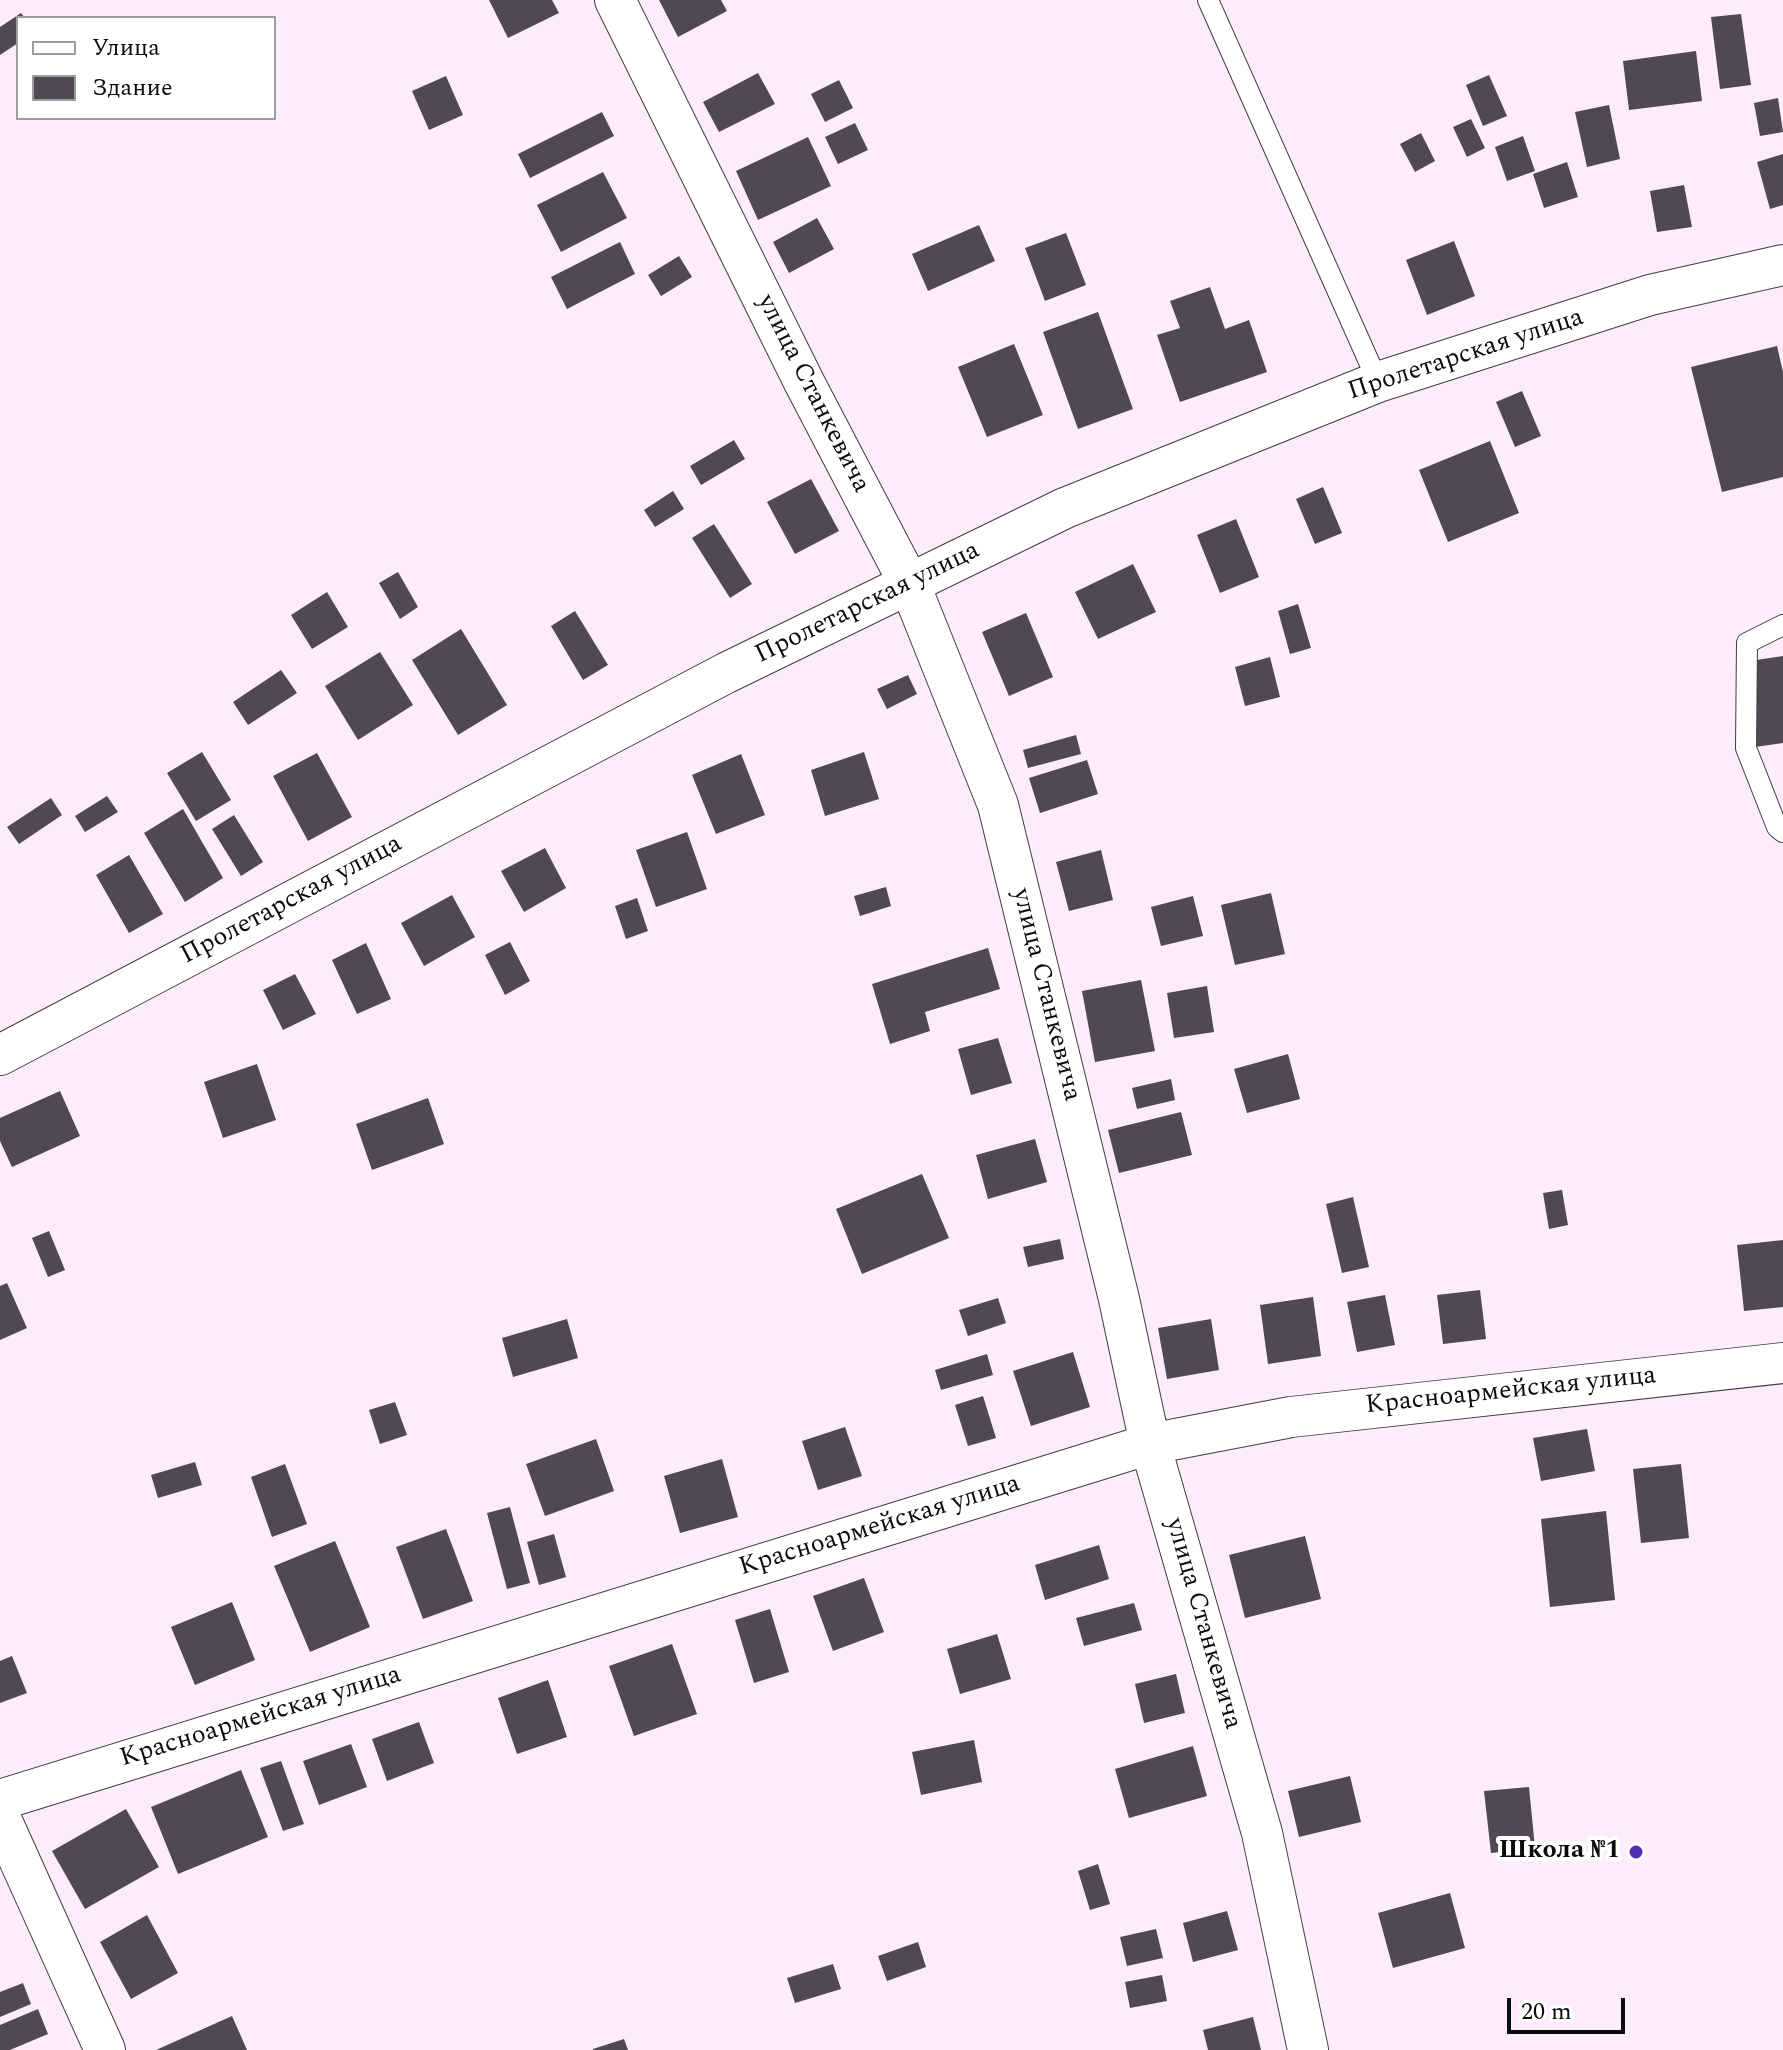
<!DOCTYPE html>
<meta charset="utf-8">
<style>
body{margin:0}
#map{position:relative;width:1783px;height:2050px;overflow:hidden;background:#fdecfb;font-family:Spectral,serif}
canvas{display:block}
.legend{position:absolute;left:16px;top:16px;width:260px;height:104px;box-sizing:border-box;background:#fff;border:2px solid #9d9d9d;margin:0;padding:10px 14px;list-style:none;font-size:24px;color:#0b0b0b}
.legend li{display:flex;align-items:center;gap:16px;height:40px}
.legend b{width:40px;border:2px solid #9d9d9d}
.scale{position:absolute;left:1507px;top:1998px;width:118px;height:36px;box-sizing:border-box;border:4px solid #0b0b0b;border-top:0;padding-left:10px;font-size:24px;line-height:28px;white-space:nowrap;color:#0b0b0b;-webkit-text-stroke:6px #fff;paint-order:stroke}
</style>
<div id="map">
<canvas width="1783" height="2050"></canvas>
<ul class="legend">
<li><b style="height:10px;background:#fff"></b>Улица</li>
<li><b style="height:22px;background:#504953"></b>Здание</li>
</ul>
<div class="scale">20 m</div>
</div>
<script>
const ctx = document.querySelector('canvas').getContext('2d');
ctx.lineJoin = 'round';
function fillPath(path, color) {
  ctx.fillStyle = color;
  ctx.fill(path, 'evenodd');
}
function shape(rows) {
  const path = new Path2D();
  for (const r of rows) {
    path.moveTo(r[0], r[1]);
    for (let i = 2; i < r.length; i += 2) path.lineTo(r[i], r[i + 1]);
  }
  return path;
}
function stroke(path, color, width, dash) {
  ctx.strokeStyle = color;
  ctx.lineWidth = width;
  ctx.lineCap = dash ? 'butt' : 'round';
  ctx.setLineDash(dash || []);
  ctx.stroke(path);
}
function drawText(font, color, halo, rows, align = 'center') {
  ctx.font = font + ' Spectral,serif';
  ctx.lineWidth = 8;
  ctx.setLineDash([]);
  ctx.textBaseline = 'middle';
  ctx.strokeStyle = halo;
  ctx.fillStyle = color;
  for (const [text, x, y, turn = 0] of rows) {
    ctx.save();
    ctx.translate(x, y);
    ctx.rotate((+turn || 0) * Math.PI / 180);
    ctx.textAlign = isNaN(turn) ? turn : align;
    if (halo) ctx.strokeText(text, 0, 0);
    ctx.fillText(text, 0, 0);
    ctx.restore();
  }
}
fillPath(shape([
 [489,0,552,0,559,13,508,38],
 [659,0,721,0,727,11,678,37],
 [21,13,25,18,18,18,18,43,0,55,0,27],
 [1741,14,1751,85,1720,89,1711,17],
 [1696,51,1702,101,1629,110,1623,61],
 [758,73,775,104,719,132,703,102],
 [1489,75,1507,116,1483,126,1466,85],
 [446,76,463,115,429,130,412,91],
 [839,80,853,108,825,122,811,94],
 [1778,98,1783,132,1760,136,1754,103],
 [1609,105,1620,159,1587,167,1575,112],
 [602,112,614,136,530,178,518,154],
 [1471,119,1485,148,1467,157,1453,127],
 [855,123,868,150,838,164,825,137],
 [1421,133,1435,161,1415,172,1400,144],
 [1523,136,1535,171,1507,181,1495,147],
 [808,137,831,186,758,220,736,171],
 [1783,154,1783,205,1770,209,1757,162],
 [1567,162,1578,197,1544,208,1533,174],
 [603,172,627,218,561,252,537,205],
 [1684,185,1692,227,1657,232,1650,191],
 [817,218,834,249,789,273,773,242],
 [979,225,995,261,928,291,912,254],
 [1066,233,1086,285,1045,301,1025,248],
 [1454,241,1475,296,1427,315,1406,260],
 [620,242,635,274,567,309,551,277],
 [679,256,692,277,661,296,648,275],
 [1210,287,1225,329,1249,320,1267,372,1180,402,1157,335,1180,328,1170,301],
 [1098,312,1133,409,1078,429,1043,332],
 [1014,344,1043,415,987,437,958,367],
 [1777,346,1783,372,1783,477,1722,492,1691,367],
 [1522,391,1541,436,1515,447,1496,402],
 [734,440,745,459,701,485,690,466],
 [1490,441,1519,513,1448,542,1419,470],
 [811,479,839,531,795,554,767,502],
 [1323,487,1342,533,1315,544,1296,499],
 [673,491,684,509,655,527,644,510],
 [1236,519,1259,577,1220,593,1197,535],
 [714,524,752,584,730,598,692,538],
 [1133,564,1156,612,1098,639,1075,592],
 [398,572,418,607,400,619,379,583],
 [327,592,348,627,312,649,291,615],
 [1298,604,1311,648,1290,654,1278,611],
 [575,611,608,665,583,680,551,626],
 [1026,613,1053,677,1009,696,982,632],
 [461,629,507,705,458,735,412,660],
 [380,652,413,705,358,740,325,686],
 [1783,656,1783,743,1755,747,1743,662],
 [1270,657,1280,697,1245,706,1235,667],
 [281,670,297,693,248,725,233,702],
 [908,675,917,694,887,709,877,689],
 [1076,735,1081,754,1028,768,1023,750],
 [202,752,231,800,196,821,167,773],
 [864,752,879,799,825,816,811,770],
 [317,753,352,817,308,841,273,776],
 [741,754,765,815,716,834,692,775],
 [1087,760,1098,794,1040,813,1029,778],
 [107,796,118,812,85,832,75,816],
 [51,798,62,815,19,844,7,827],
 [183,809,223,878,185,902,144,833],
 [234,815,263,862,241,876,212,829],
 [687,832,707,889,656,907,636,850],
 [545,848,566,888,524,912,501,871],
 [1101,850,1113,900,1069,911,1056,862],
 [129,855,163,914,129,933,96,875],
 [886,887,891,906,860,916,854,896],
 [1271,893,1285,954,1235,965,1221,905],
 [452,895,475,937,424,966,401,923],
 [1193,896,1203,936,1161,946,1151,907],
 [637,898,648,931,626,939,615,906],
 [510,942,530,981,505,995,485,955],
 [366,943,391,999,357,1014,332,960],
 [988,948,1000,989,925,1012,930,1031,890,1044,872,984],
 [295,974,316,1014,283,1030,263,990],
 [1141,980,1155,1051,1095,1062,1082,991],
 [1207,986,1214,1032,1174,1038,1167,993],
 [998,1038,1012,1083,971,1095,958,1049],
 [1288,1054,1300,1099,1247,1113,1234,1069],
 [257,1064,276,1120,223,1138,204,1082],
 [1171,1079,1175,1100,1137,1109,1132,1088],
 [60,1091,80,1136,12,1167,0,1141,0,1118],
 [428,1098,444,1144,372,1170,356,1124],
 [1181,1112,1192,1155,1119,1173,1108,1130],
 [1035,1139,1047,1182,988,1199,976,1155],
 [922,1174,949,1238,862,1274,836,1209],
 [1562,1190,1568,1225,1549,1229,1543,1193],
 [1353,1197,1369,1267,1342,1273,1326,1204],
 [49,1231,65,1270,48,1277,32,1238],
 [1060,1239,1064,1259,1028,1267,1023,1247],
 [1783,1240,1783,1307,1744,1311,1737,1245],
 [7,1283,27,1328,0,1340,0,1286],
 [1480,1290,1486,1339,1443,1344,1437,1295],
 [1385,1295,1395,1345,1357,1352,1347,1302],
 [1313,1297,1321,1356,1268,1364,1260,1305],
 [998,1298,1006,1323,968,1336,959,1310],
 [567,1319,578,1358,513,1377,502,1338],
 [1211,1319,1219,1370,1167,1379,1158,1328],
 [1073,1352,1090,1407,1031,1426,1013,1371],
 [987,1354,993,1375,941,1390,935,1370],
 [983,1396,996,1438,968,1446,955,1405],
 [395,1402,407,1435,380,1444,369,1410],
 [845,1427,862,1476,818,1490,802,1441],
 [1587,1429,1595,1471,1541,1481,1533,1438],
 [596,1439,614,1491,545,1516,526,1464],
 [722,1459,738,1517,680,1533,664,1476],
 [195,1462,202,1485,158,1498,151,1475],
 [285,1464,307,1524,272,1537,251,1477],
 [1681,1464,1689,1538,1641,1543,1633,1469],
 [510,1507,530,1583,507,1589,487,1513],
 [1606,1511,1615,1600,1550,1607,1541,1519],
 [446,1529,473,1601,423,1619,396,1547],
 [554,1534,566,1577,539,1585,527,1542],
 [1305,1536,1321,1599,1245,1618,1229,1555],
 [335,1541,370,1627,310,1652,274,1566],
 [1099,1545,1109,1579,1045,1600,1035,1565],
 [864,1578,884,1632,833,1651,813,1596],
 [232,1602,255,1660,195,1685,171,1627],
 [1134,1603,1142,1630,1084,1646,1076,1618],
 [770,1609,789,1672,754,1683,735,1620],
 [997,1634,1011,1679,960,1694,947,1649],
 [672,1644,697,1714,634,1736,609,1666],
 [12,1656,27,1693,0,1703,0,1661],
 [1176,1674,1185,1713,1144,1723,1135,1684],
 [548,1680,567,1737,517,1754,498,1698],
 [419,1722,434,1763,387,1781,372,1739],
 [974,1740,982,1782,921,1795,912,1752],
 [351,1744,367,1787,319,1805,303,1761],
 [1193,1746,1207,1796,1129,1818,1115,1769],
 [281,1761,304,1824,283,1831,260,1768],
 [241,1770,268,1837,178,1874,151,1807],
 [1350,1776,1361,1822,1299,1837,1288,1791],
 [1529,1787,1535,1848,1491,1853,1484,1791],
 [126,1809,159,1867,85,1909,52,1851],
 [1098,1864,1110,1904,1090,1910,1078,1871],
 [1450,1893,1465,1948,1393,1968,1378,1913],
 [1227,1911,1238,1950,1193,1962,1183,1923],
 [147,1915,178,1973,131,1999,100,1942],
 [1156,1929,1163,1958,1127,1966,1120,1937],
 [918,1942,926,1967,887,1981,878,1956],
 [833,1964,841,1989,795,2003,787,1978],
 [1162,1975,1167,2001,1130,2008,1125,1982],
 [23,1983,31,2004,0,2017,0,1992],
 [38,2009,48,2034,10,2050,0,2050,0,2025],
 [232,2016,247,2050,156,2050],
 [1253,2017,1261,2050,1208,2050,1203,2030],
 [624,2039,628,2050,593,2050,593,2049]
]), '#504953');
const service = shape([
 [1208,0,1378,382],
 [1783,625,1747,643,1746,748,1777,827,1783,832]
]);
const minor = shape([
 [615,0,804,382,910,585,998,805,1119,1299,1150,1444,1262,1833,1308,2050],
 [0,1055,726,673,1065,508,1378,382,1650,295,1783,265],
 [0,1800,1150,1444,1291,1417,1783,1363],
 [0,1817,105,2050]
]);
stroke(service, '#3e3e3e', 22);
stroke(minor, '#3e3e3e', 42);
stroke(service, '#fff', 20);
stroke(minor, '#fff', 40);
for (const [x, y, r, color] of [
 [1636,1852,8,"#5431ae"]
]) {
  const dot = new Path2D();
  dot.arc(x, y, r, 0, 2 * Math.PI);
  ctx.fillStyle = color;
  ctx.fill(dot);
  stroke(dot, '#fff', 3);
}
drawText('26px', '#0b0b0b', '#fff', [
 ["Пролетарская улица",1466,356,-18],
 ["улица Станкевича",812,394,63],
 ["Пролетарская улица",868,604,-26],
 ["Пролетарская улица",292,901,-28],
 ["улица Станкевича",1045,995,76],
 ["Красноармейская улица",1511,1392,-6],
 ["Красноармейская улица",880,1527,-17],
 ["улица Станкевича",1202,1624,74],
 ["Красноармейская улица",261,1718,-17]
]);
drawText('bold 26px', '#0b0b0b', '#fff', [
 ["Школа №1",1620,1852]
], 'right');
</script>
